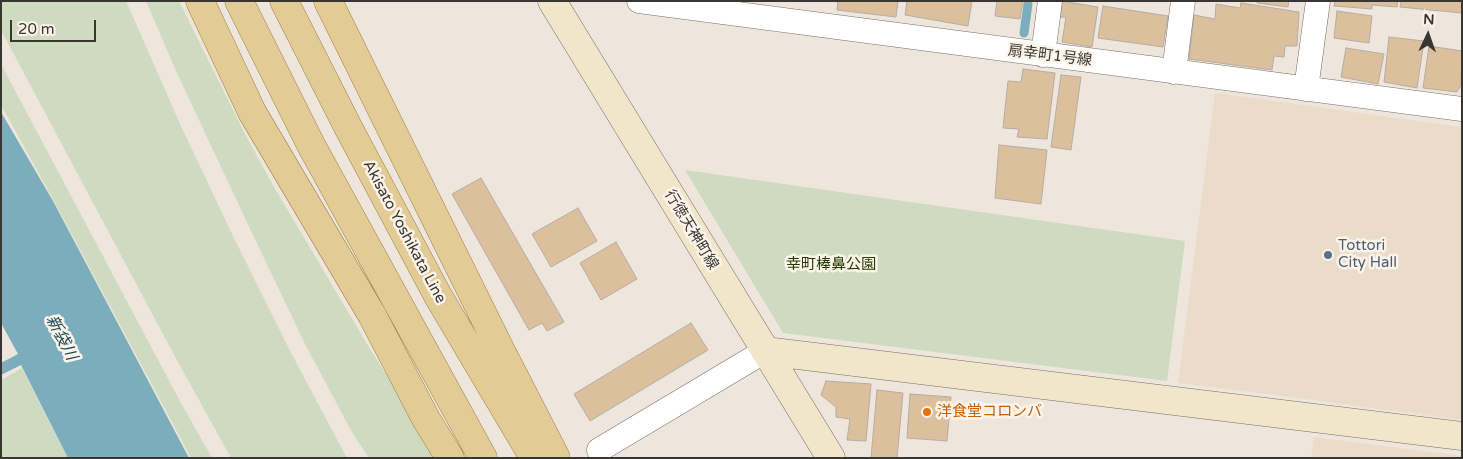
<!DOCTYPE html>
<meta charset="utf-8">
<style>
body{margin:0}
#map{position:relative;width:1463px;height:459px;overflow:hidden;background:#eee6dc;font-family:"Varela Round",sans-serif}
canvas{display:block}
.frame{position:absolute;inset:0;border:2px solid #393632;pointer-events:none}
.north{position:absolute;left:1403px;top:10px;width:50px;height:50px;-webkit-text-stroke:4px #fcf4ea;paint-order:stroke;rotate:3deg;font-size:14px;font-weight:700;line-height:20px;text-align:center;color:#393632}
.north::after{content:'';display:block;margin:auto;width:18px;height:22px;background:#393632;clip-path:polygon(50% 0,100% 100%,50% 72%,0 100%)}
.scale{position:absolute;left:10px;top:20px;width:86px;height:22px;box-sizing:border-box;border:2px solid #393632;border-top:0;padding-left:6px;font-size:15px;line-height:18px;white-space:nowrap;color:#393632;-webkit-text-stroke:4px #fcf4ea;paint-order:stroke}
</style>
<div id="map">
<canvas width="1463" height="459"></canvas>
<div class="frame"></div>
<div class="north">N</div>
<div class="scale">20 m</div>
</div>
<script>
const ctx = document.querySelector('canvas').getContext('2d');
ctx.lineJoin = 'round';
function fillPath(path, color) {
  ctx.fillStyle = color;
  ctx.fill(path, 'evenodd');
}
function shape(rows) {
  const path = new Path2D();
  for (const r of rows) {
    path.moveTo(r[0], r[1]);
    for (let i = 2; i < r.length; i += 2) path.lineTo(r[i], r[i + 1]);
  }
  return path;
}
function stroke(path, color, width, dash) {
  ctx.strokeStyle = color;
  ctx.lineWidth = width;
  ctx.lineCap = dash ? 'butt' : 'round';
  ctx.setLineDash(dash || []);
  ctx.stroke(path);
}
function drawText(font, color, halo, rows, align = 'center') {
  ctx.font = font + ' "Varela Round","Noto Sans JP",sans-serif';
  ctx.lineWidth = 5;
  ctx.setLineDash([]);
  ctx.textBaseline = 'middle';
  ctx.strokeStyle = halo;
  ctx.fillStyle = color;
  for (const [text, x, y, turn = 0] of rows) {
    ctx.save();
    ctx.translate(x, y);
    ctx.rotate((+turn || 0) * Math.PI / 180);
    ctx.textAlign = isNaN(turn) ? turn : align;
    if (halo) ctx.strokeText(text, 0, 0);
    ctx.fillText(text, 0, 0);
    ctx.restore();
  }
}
fillPath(shape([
 [1215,93,1462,127,1462,420,1259,393,1178,383],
 [1314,437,1462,456,1462,458,1311,458]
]), '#ebdbc9');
fillPath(shape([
 [1,1,126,1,181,126,231,232,288,347,347,458,231,458,173,353,1,30],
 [146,1,179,1,245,134,274,187,370,349,439,458,369,458,353,434,305,344,252,233,176,71],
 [1,64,181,403,212,458,191,458,53,199,1,105],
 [685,170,1185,241,1167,381,783,333],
 [22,368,68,458,1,458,1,380]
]), '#cedbc1');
fillPath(shape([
 [1,112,53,201,189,458,68,458,21,365,1,375,1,363,18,354,1,323]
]), '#7badbc');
stroke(shape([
 [1024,33,1028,4]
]), '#7badbc', 9);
const building = shape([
 [838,1,898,1,896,17,837,10,838,1],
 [907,1,972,1,968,26,905,15,907,1],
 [997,1,1023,1,1020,19,995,16,997,1],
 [1061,1,1098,7,1092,47,1062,42,1066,17,1058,17,1061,1],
 [1257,1,1289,1,1288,7,1257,3,1257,1],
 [1335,1,1398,1,1397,7,1372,5,1372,9,1334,6,1335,1],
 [1401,1,1462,1,1462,13,1400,7,1401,1],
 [1241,3,1299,12,1297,46,1285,46,1284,57,1274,56,1272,70,1189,59,1194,15,1215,19,1216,4,1240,8,1241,3],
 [1103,6,1168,16,1163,47,1098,38,1103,6],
 [1337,11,1372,16,1369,43,1334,38,1337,11],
 [1389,37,1424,41,1417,88,1384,82,1389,37],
 [1429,46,1462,51,1461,85,1457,92,1423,88,1429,46],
 [1346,48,1384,54,1378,84,1341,77,1346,48],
 [1023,69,1055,73,1047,139,1017,137,1019,129,1003,128,1008,81,1021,82,1023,69],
 [1061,75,1081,77,1071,150,1051,147,1061,75],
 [999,145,1047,150,1041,204,995,198,999,145],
 [481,178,564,322,547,331,542,323,529,330,452,194,481,178],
 [578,208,597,241,551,267,532,234,578,208],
 [616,242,637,279,601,300,580,263,616,242],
 [691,323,708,350,590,421,574,394,691,323],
 [826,381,871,384,866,441,847,440,850,419,836,417,836,407,821,395,826,381],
 [877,390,903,393,897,458,871,458,877,390],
 [910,394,951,397,947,441,907,438,910,394]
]);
fillPath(building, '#dcc09d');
stroke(building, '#b4aca3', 1);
const street = shape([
 [639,1,1462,109],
 [1043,55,1050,1],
 [1174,72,1183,1],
 [1306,89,1318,1],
 [599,450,765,351]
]);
const secondary = shape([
 [552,1,831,458],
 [765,351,1462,436]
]);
const primary = shape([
 [200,1,252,112,372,315,426,419,450,458],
 [239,1,311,145,483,458],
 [284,1,349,129,438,296,534,458],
 [328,1,500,349,556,458]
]);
stroke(street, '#756e65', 25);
stroke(secondary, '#756e65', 29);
stroke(primary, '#9b8146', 29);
stroke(street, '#fff', 24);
stroke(secondary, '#f1e5ca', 28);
stroke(primary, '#e3cb96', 28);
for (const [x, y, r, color] of [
 [1328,255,5,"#5c6f8a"],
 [927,412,5,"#e8710a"]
]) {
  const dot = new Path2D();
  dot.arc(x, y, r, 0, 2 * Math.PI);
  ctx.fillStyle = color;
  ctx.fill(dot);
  stroke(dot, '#fcf4ea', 2);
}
drawText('15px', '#393632', '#fcf4ea', [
 ["扇幸町1号線",1050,56,7],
 ["行徳天神町線",691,230,59],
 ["Akisato Yoshikata Line",404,232,62]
]);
drawText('15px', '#4e5e75', '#fcf4ea', [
 ["Tottori",1338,246],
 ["City Hall",1338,263]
], 'left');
drawText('15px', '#243b00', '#fcf4ea', [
 ["幸町棒鼻公園",831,265]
]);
drawText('15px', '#c56008', '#fcf4ea', [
 ["洋食堂コロンバ",937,412]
], 'left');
drawText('italic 16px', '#1a4653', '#fcf4ea', [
 ["新袋川",61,338,63]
]);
</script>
